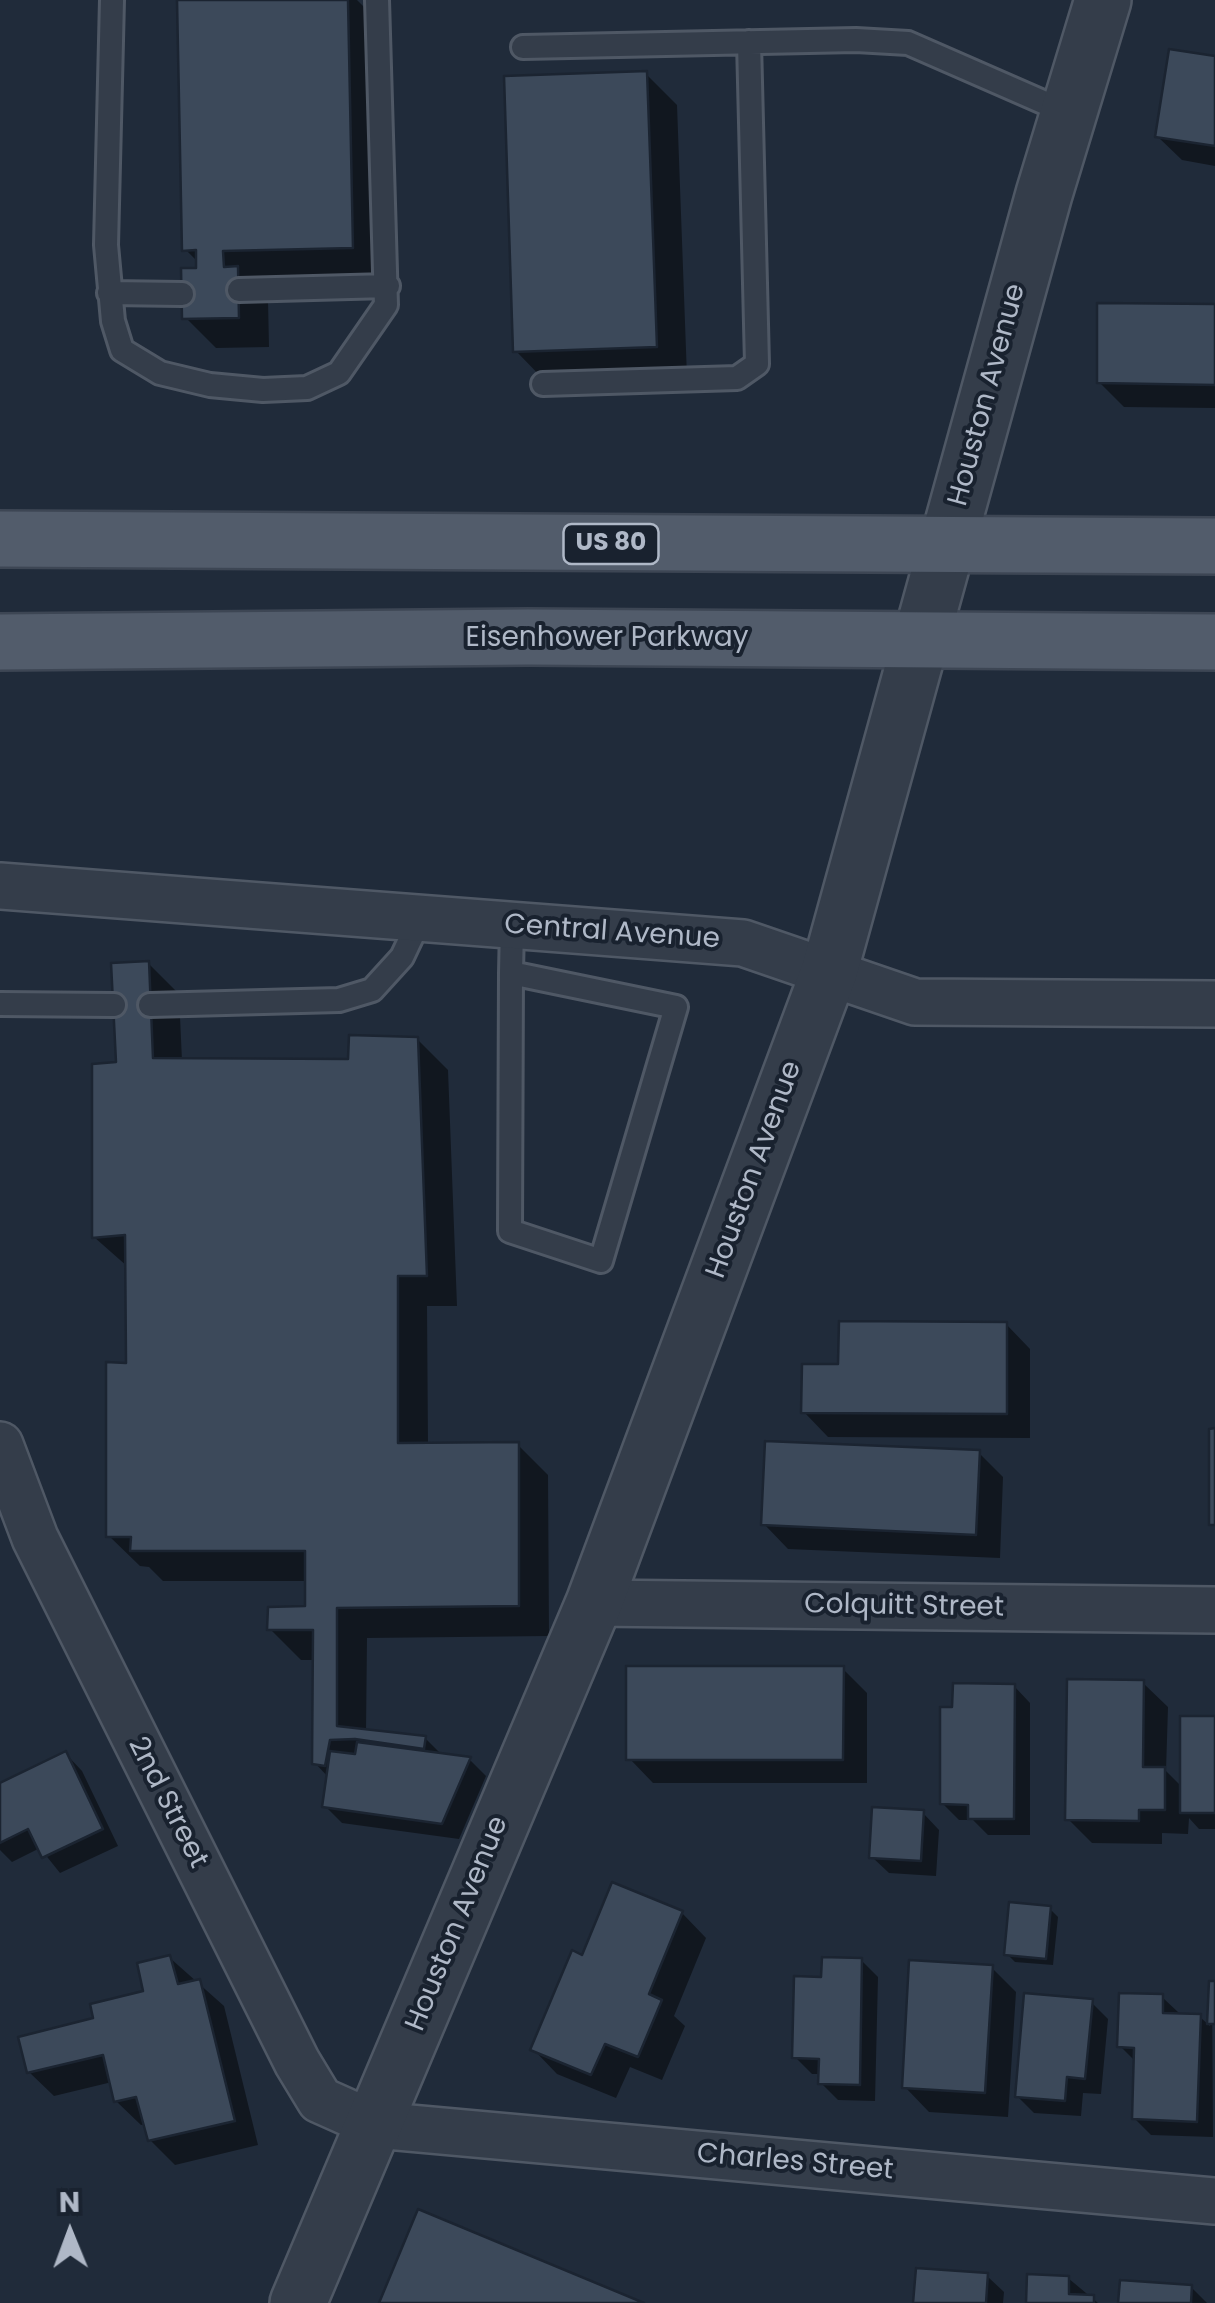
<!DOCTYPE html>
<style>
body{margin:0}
#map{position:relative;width:1215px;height:2303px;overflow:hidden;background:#202b3a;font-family:Poppins,sans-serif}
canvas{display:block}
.north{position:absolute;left:20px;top:2183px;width:100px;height:100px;-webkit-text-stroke:8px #19222f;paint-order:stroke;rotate:359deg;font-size:28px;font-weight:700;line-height:40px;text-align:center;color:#afb8c7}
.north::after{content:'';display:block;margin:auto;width:35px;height:45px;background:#afb8c7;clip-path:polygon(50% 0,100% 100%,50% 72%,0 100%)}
</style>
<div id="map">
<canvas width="1215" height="2303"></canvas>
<div class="north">N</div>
</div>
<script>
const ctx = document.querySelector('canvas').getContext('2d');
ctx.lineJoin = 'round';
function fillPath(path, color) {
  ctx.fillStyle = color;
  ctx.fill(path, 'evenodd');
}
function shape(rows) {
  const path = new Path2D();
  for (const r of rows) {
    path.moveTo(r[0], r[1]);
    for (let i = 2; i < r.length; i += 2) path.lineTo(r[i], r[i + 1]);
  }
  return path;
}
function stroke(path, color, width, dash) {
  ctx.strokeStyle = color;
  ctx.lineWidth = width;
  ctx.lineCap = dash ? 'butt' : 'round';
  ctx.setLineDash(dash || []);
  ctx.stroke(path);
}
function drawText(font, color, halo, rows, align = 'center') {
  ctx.font = font + ' Poppins,sans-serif';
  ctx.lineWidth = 8;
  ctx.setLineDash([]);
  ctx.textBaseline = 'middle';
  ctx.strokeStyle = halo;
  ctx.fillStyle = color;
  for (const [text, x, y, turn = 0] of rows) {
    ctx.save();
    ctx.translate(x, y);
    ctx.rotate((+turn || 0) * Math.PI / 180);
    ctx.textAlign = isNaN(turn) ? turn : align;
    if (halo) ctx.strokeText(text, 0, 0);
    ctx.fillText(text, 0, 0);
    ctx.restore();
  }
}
fillPath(shape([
 [179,0,357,0,377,20,383,278,268,300,269,347,216,348,185,317,199,270,199,263,185,249],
 [1215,58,1215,166,1182,160,1157,136],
 [646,74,677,105,687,377,546,382,516,351],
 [1215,306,1215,408,1124,407,1099,382],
 [148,963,179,994,182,1061,350,1061,417,1039,448,1070,457,1306,427,1306,428,1445,518,1445,548,1475,549,1636,367,1638,366,1732,425,1738,443,1756,470,1760,486,1776,459,1839,342,1823,325,1806,329,1778,315,1763,316,1660,301,1660,270,1629,307,1608,307,1581,163,1581,149,1567,140,1566,109,1536,128,1365,128,1267,94,1237,119,1064],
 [1006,1324,1030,1349,1030,1438,828,1437,804,1412,841,1366],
 [979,1453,1003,1477,1000,1558,788,1549,764,1524],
 [843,1669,867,1693,867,1783,653,1783,629,1758],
 [1143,1683,1168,1707,1166,1771,1182,1787,1215,1719,1215,1829,1199,1829,1189,1818,1188,1834,1162,1833,1162,1844,1092,1843,1068,1819],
 [1014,1686,1030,1703,1030,1835,988,1835,973,1820,959,1820,942,1803,955,1709],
 [66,1754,82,1771,118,1846,60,1873,40,1848,12,1862,0,1850,0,1785],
 [923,1813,939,1830,936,1876,889,1873,872,1857],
 [1050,1909,1058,1917,1053,1965,1015,1962,1007,1954],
 [682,1913,706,1938,674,2016,685,2026,662,2080,630,2067,616,2098,557,2074,533,2049,583,1958],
 [170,1958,224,2006,258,2145,175,2165,150,2140,146,2124,141,2125,116,2101,112,2082,54,2096,29,2072,96,2020,146,1993],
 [861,1960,878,1977,875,2101,838,2100,821,2083,821,2074,812,2074,795,2057,824,1980],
 [992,1968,1016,1992,1008,2117,929,2112,905,2087],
 [1212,1983,1213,2137,1151,2135,1134,2118,1136,2062,1120,2046,1162,1997,1179,2013,1200,2017,1210,2026],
 [1091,2002,1108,2019,1101,2094,1083,2093,1081,2116,1034,2113,1017,2096],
 [987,2276,1004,2292,1003,2303,916,2303],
 [1068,2278,1098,2303,1028,2303],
 [1191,2287,1207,2303,1121,2303]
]), '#0007');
const building = shape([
 [177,0,348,0,353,248,223,251,224,267,238,266,239,318,182,319,181,268,196,268,196,250,182,251,177,0],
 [1169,49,1215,56,1215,146,1155,137,1169,49],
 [647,71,657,347,513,352,504,76,647,71],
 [1097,303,1215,304,1215,385,1097,383,1097,303],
 [149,961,153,1058,348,1059,349,1035,418,1037,427,1276,398,1276,398,1443,519,1442,519,1606,337,1608,337,1726,426,1736,424,1749,355,1739,330,1740,325,1766,312,1764,313,1630,267,1630,268,1607,305,1606,305,1551,130,1551,131,1537,106,1537,106,1362,126,1363,125,1235,92,1238,92,1064,116,1062,111,963,149,961],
 [839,1321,1007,1322,1007,1414,801,1413,802,1364,838,1364,839,1321],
 [1215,1428,1215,1525,1209,1525,1209,1429,1215,1428],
 [765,1441,980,1450,976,1535,761,1525,765,1441],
 [626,1666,844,1666,843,1760,626,1760,626,1666],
 [1067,1679,1144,1680,1143,1767,1165,1767,1165,1810,1139,1810,1139,1821,1065,1820,1067,1679],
 [953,1683,1015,1684,1014,1819,968,1819,968,1805,940,1804,940,1707,952,1707,953,1683],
 [1180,1716,1215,1716,1215,1813,1180,1813,1180,1716],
 [357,1742,471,1757,442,1824,322,1807,330,1751,355,1754,357,1742],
 [66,1751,103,1829,42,1858,28,1829,0,1843,0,1783,66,1751],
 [872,1807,924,1810,921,1861,869,1858,872,1807],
 [612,1882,683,1911,649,1994,662,2000,638,2057,605,2044,591,2075,530,2050,572,1950,582,1955,612,1882],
 [1009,1902,1051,1906,1046,1959,1004,1955,1009,1902],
 [170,1955,178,1984,200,1979,235,2121,148,2141,136,2097,114,2102,103,2055,27,2073,18,2037,93,2018,90,2004,143,1991,137,1963,170,1955],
 [822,1957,862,1958,860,2085,818,2084,819,2059,792,2058,794,1976,821,1977,822,1957],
 [909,1960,993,1965,985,2093,902,2088,909,1960],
 [1209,1981,1215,1981,1215,2024,1207,2024,1209,1981],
 [1024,1993,1093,1999,1085,2079,1067,2077,1065,2101,1015,2097,1024,1993],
 [1119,1993,1163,1994,1163,2013,1201,2014,1197,2122,1132,2119,1134,2048,1117,2047,1119,1993],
 [418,2209,644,2303,379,2303,418,2209],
 [916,2268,988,2273,986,2303,913,2303,916,2268],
 [1027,2274,1069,2276,1069,2294,1094,2295,1094,2303,1026,2303,1027,2274],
 [1120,2280,1192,2285,1191,2303,1118,2303,1120,2280]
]);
fillPath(building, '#3c495a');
stroke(building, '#1b2431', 2.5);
const service = shape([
 [112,0,106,245,113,321,122,350,160,373,210,385,263,390,307,388,339,373,386,305,377,0],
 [523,47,856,40,908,43,1068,113],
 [239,290,388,286],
 [109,293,182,294],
 [543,384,737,378,757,364,749,42],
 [511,973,676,1007,601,1261,510,1231,511,973,512,926],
 [0,1004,114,1005],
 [150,1005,339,1000,372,990,402,957,421,917]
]);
const minor = shape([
 [0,886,743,943,915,1002,1215,1004],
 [0,1445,35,1538,297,2062,320,2100,376,2125,1215,2201],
 [594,1603,1215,1610]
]);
const tertiary = shape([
 [298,2303,594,1603,829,972,1044,194,1103,0]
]);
const primary = shape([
 [0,539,1215,546],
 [0,642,528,637,1215,642]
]);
stroke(service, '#4f5865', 28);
stroke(minor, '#4f5865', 50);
stroke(tertiary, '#4f5865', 60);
stroke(primary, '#3d4654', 60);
stroke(service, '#343d4a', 22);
stroke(minor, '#343d4a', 45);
stroke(tertiary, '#343d4a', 55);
stroke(primary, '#525c6b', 55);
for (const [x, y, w] of [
 [611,544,95]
]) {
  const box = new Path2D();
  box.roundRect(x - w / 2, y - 20, w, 40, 8);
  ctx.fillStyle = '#19222f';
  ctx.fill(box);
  stroke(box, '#afb8c7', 2.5);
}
drawText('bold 25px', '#afb8c7', null, [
 ["US 80",611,544]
]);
drawText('28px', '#afb8c7', '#19222f', [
 ["Houston Avenue",988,395,-75],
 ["Eisenhower Parkway",607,639],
 ["Central Avenue",612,933,4],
 ["Houston Avenue",755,1170,-70],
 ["Colquitt Street",904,1607,1],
 ["2nd Street",167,1803,63],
 ["Houston Avenue",458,1924,-68],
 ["Charles Street",795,2163,5]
]);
</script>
